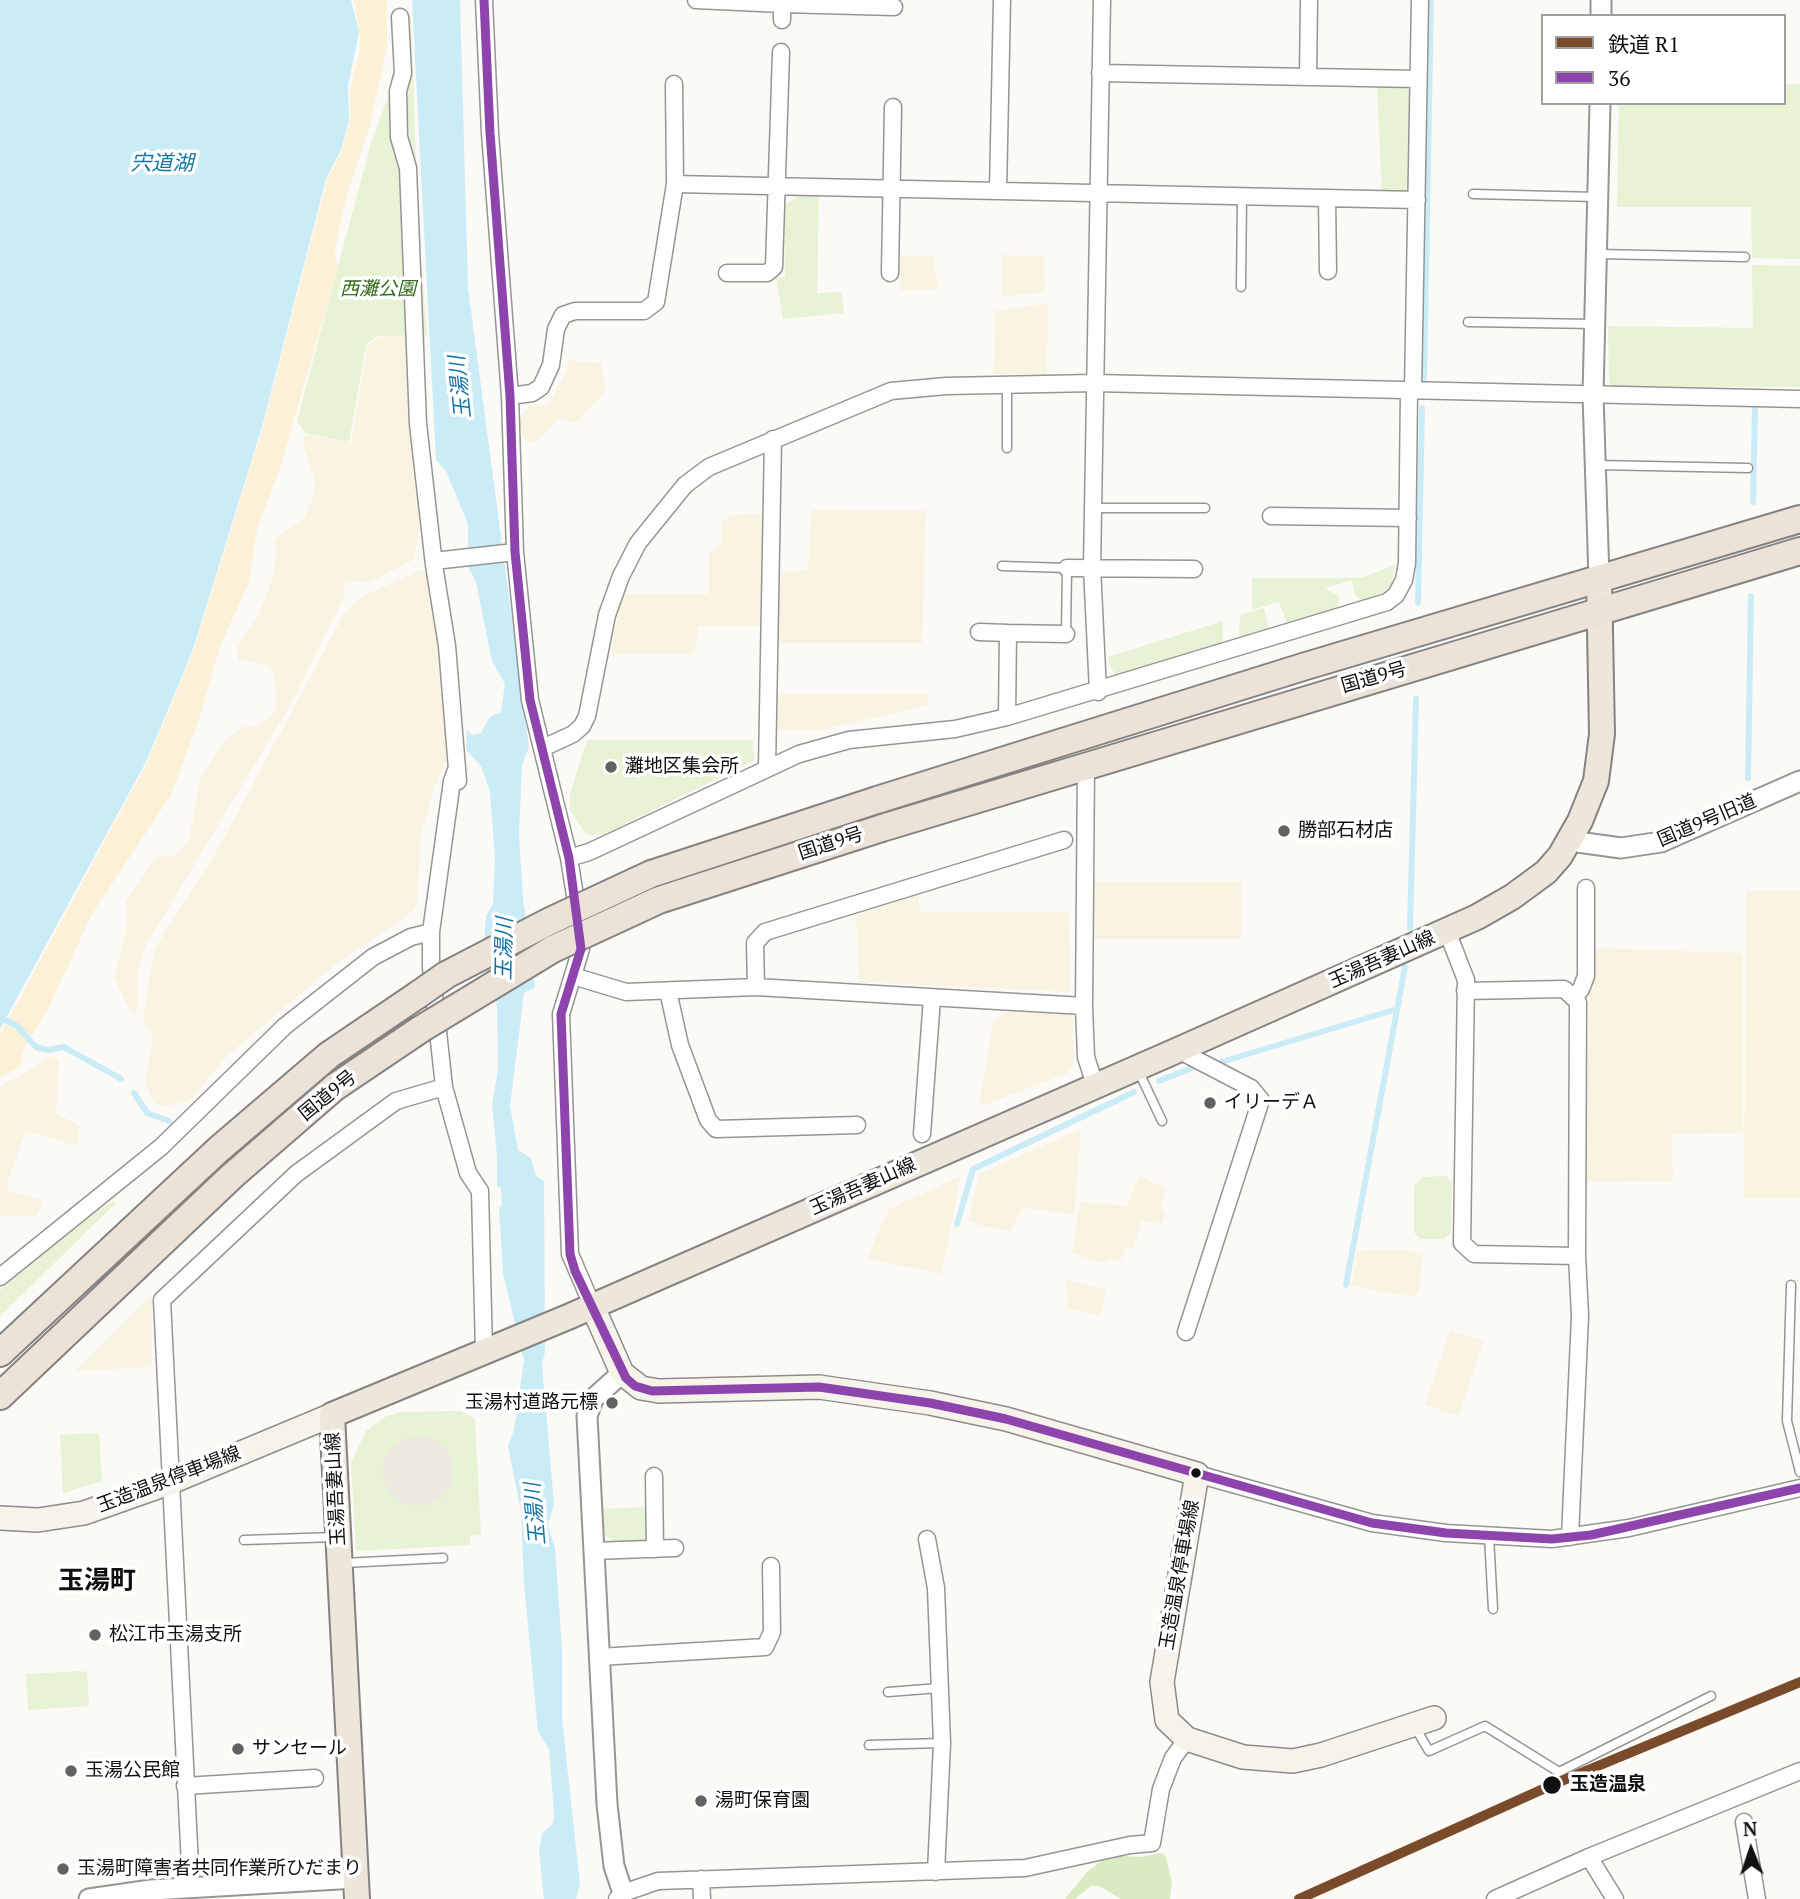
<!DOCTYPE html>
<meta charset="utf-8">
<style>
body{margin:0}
#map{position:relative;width:1800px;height:1899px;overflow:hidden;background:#fcfaf6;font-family:"PT Serif","Noto Sans JP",serif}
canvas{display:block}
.legend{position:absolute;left:1541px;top:14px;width:245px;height:91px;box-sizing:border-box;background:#fff;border:2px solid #9f9f9f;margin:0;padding:9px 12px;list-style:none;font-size:21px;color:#101010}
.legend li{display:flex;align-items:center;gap:14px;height:35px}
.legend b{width:35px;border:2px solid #9f9f9f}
.north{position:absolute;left:1716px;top:1815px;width:70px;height:70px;-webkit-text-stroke:5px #fff;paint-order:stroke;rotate:358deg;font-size:19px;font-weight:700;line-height:28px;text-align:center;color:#101010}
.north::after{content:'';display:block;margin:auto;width:24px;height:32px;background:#101010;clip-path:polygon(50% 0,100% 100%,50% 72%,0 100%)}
</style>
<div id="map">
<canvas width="1800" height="1899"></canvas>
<ul class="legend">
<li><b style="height:9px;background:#7a4b2a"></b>鉄道 R1</li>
<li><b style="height:9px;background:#8e44ad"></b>36</li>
</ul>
<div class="north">N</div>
</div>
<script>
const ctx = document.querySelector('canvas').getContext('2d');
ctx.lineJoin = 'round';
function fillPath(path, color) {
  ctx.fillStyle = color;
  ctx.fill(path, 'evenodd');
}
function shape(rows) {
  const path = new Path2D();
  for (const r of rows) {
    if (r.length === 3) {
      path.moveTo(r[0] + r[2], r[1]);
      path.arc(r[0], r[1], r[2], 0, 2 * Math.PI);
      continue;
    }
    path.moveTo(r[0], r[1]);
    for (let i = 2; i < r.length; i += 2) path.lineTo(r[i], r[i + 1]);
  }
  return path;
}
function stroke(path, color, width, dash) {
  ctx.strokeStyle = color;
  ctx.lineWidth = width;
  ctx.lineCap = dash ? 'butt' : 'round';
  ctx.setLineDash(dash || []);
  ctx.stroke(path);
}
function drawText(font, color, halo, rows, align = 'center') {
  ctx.font = font + ' "PT Serif","Noto Sans JP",serif';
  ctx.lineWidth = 7;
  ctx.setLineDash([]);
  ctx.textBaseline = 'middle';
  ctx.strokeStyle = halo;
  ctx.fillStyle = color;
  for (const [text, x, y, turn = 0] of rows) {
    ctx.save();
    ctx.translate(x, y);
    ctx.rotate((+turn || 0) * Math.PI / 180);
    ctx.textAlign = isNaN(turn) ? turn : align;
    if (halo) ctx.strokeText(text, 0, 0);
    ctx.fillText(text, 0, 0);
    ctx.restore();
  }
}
fillPath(shape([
 [1001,255,1044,256,1045,292,1002,297],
 [898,256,933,256,939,289,900,290],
 [1048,303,1047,374,994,374,995,311],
 [407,336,418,449,419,531,413,560,370,582,354,581,345,584,344,597,291,704,145,947,137,971,138,1006,136,1014,130,1012,114,977,127,927,126,901,156,857,174,856,189,840,200,780,223,742,243,727,260,726,277,709,274,674,268,665,238,660,237,648,257,617,272,581,277,548,274,540,304,518,313,497,315,479,303,446,305,434,351,443,367,346,378,337],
 [568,360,601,363,606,391,575,424,559,418,536,443,524,440,519,420,521,416,529,406,549,404,567,369],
 [811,510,926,511,922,643,780,643,774,633,774,578,780,573,808,570],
 [761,514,765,516,762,626,698,626,695,651,690,654,613,655,611,651,621,597,625,594,707,594,709,591,709,553,721,546,721,523,731,515],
 [421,570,431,572,451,749,432,794,421,837,417,902,412,912,336,964,228,1055,190,1101,162,1107,154,1103,145,1083,153,1034,143,1020,153,956,163,935,218,849,343,616,359,598],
 [928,694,927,705,823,730,777,730,774,727,776,695],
 [1241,881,1241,939,1092,939,1092,882],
 [1746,891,1800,891,1800,1199,1744,1199],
 [918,894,921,912,1069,912,1071,992,859,982,856,915],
 [1590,948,1743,953,1743,1133,1672,1134,1673,1181,1586,1182],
 [1004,1012,1064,1014,1073,1017,1074,1065,1068,1073,982,1106,979,1104,993,1024],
 [54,1055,59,1061,56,1113,80,1126,78,1143,73,1145,32,1132,25,1134,7,1183,8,1191,42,1200,42,1205,36,1216,0,1216,0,1087],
 [1081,1129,1075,1211,1072,1215,1023,1207,1010,1232,968,1222,979,1174],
 [961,1176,942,1274,870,1259,868,1255,889,1209],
 [1139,1176,1166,1188,1160,1207,1166,1213,1161,1224,1142,1221,1133,1248,1125,1248,1120,1262,1108,1259,1104,1264,1072,1253,1080,1202,1127,1206],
 [1402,1249,1423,1254,1419,1289,1414,1297,1351,1286,1357,1251],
 [1069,1280,1106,1290,1103,1309,1098,1315,1068,1309,1066,1281],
 [148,1297,152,1297,152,1367,75,1371],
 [1450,1330,1483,1341,1459,1416,1425,1405]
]), '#f9f4e2');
fillPath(shape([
 [411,16,418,223,427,335,377,336,366,345,349,442,305,433,297,421,371,143,397,73,397,17],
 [1784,84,1800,84,1800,259,1752,258,1751,207,1617,207,1619,103,1784,103],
 [1377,87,1405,87,1410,93,1411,188,1403,194,1382,195],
 [800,195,819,195,817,293,841,292,844,313,783,319,776,278,785,277,784,206],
 [1752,265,1800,266,1800,387,1613,386,1609,383,1608,326,1753,328],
 [1395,565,1392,584,1383,592,1362,601,1355,595,1352,580,1325,588,1339,596,1337,609,1287,623,1279,602,1252,610,1252,578,1361,578],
 [1264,608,1269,629,1243,638,1239,635,1240,615],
 [1223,621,1223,639,1220,644,1123,674,1116,674,1109,666,1108,657],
 [587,740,753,740,754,761,604,834,591,835,584,832,570,810,570,794],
 [1446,1176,1452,1183,1451,1232,1444,1239,1420,1239,1414,1232,1414,1186,1422,1177],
 [114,1201,116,1203,0,1316,0,1290,90,1215],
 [461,1411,475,1419,481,1535,470,1536,470,1545,356,1551,351,1463,366,1431,385,1417,400,1412],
 [99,1433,102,1481,63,1493,60,1435],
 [648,1507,650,1538,644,1543,617,1544,601,1532,600,1509],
 [80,1671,87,1672,89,1706,28,1710,26,1674]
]), '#e8f2d5');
fillPath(shape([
 [1162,1853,1166,1857,1172,1883,1170,1899,1121,1899,1099,1886,1091,1886,1075,1899,1065,1899,1086,1873,1109,1855,1140,1857]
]), '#daeac3');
fillPath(shape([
 [354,0,387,0,387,47,370,125,346,198,334,253,338,267,281,465,257,530,249,582,221,644,199,719,171,795,92,914,48,1009,22,1052,22,1065,0,1077,0,1035,148,761,193,652,263,427,327,180,342,151,350,120,350,89,359,55,360,35]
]), '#fcf1d7');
fillPath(shape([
 [418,1471,35]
]), '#ede9e1');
fillPath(shape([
 [0,0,351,0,359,32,348,86,349,120,341,150,326,179,262,427,192,652,147,760,0,1029],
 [412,0,460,0,468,288,529,748,522,765,519,835,523,898,535,987,524,993,510,1106,518,1150,531,1158,536,1176,544,1181,545,1352,542,1364,554,1504,548,1525,555,1548,562,1649,562,1719,580,1884,576,1899,544,1899,539,1851,542,1834,553,1823,554,1814,549,1749,538,1732,524,1583,521,1511,508,1446,514,1430,524,1360,503,1274,499,1208,502,1206,501,1188,497,1186,497,1155,492,1105,498,1070,497,1008,495,988,486,983,484,940,486,916,493,903,495,858,490,792,481,766,466,750,467,730,472,735,481,733,490,717,501,712,505,684,492,661,476,582,468,567,468,524,446,471,436,460]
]), '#caecf7');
stroke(shape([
 [1424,380,1431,0],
 [1753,502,1755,409],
 [1418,603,1422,408],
 [1748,778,1751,596],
 [1410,928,1416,699],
 [0,1017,17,1026,36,1047,48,1050,64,1047,121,1079],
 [1218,1063,1397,1009],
 [1159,1081,1192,1068],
 [134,1093,147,1113,169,1121],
 [957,1224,973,1169,1134,1092],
 [1346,1285,1405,967]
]), '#caecf7', 6);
const service = shape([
 [1473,194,1596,197],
 [1598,254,1745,257],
 [1241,287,1242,197],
 [1468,322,1595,324],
 [1007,384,1007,448],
 [1597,465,1748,468],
 [1093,508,1205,508],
 [1002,566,1067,568,1066,634],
 [1138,1070,1162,1121],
 [1791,1285,1787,1421,1800,1472],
 [1489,1536,1493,1609],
 [244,1540,336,1537],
 [344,1563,443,1558],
 [888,1692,939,1688],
 [1415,1727,1429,1751,1485,1726,1559,1772,1711,1696],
 [869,1745,942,1743]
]);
const minor = shape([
 [484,0,490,133,510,396,515,552,530,700,569,858,578,914,581,949,561,1014,570,1254,592,1305],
 [696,0,782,4,782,0],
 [400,17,403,73,398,91,399,137,408,168,418,424,434,565,447,646,458,781],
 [782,20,782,4,894,7],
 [1100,73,1418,79],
 [1308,77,1309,0],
 [675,184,1417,200],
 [998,191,1002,0],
 [1327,198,1328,271],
 [727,273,767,273,774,267,781,52],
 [890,273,893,107],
 [1413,391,1420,0],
 [510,396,532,393,541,387,551,365,556,329,563,315,575,311,644,311,656,302,675,184,674,84],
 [1271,516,1408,518],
 [434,561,515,552],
 [1067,568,1194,569],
 [979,632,1008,633],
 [1098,692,1092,567,1102,0],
 [1007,717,1008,633,1066,634],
 [543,748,573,734,582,726,587,716,607,615,621,576,638,543,685,485,709,467,891,391,946,386,1094,383,1800,399],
 [1086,765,1084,1006,1086,1057,1095,1085],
 [767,767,773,439],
 [456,770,452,781,431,932,431,967,444,1087,468,1173,480,1191,484,1352],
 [569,858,589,852,799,754,849,740,955,729,1007,717,1387,602,1396,595,1404,580,1407,563,1409,391],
 [1447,931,1466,980,1462,1243,1474,1254,1577,1256],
 [573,976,626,992,756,987,1084,1006],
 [756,987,755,943,765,932,1064,840],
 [668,991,680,1045,708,1120,716,1129,857,1125],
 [1465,991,1564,989,1578,1002,1577,1256,1580,1316,1570,1537],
 [1575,996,1581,989,1586,976,1586,888],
 [1178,1050,1251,1088,1261,1100,1186,1332],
 [922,1134,932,998],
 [0,1277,161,1147,285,1026,373,957,411,937,431,932],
 [1197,1474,1372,1523,1446,1533,1552,1539,1629,1528,1800,1488],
 [654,1476,655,1549],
 [927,1539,936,1588,942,1743,936,1872],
 [593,1551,675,1548],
 [599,1657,765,1647,772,1632,771,1566],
 [185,1786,315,1778],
 [1744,1822,1757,1899],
 [1589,1857,1615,1899],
 [701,1879,702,1899],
 [191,1886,162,1300,296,1174,396,1101,444,1087],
 [617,1899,623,1893,658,1881,1025,1868,1130,1845,1152,1843,1161,1789,1173,1758,1187,1739],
 [1495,1899,1589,1857,1800,1771]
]);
const tertiary = shape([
 [1601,16,1601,0],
 [1599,578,1593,395,1600,103],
 [1570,841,1621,848,1661,842,1800,781],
 [622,1373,593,1399,587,1416,607,1804,614,1866,623,1893],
 [89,1899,151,1890,356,1878]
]);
const secondary = shape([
 [592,1305,622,1373,641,1388,659,1391,819,1387,930,1403,1006,1419,1197,1474,1162,1682,1167,1720,1187,1739,1243,1757,1293,1761,1321,1755,1434,1718],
 [0,1518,38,1520,84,1513,169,1483,332,1415]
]);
const primary = shape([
 [357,1899,332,1415,568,1317,1178,1050,1477,917,1512,897,1546,872,1560,856,1580,821,1596,781,1602,734,1599,578]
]);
const trunk = shape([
 [877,800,1306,666,1800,519],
 [882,828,1800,551],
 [0,1353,219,1149,329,1055,419,994],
 [0,1396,232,1176,335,1087,421,1029]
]);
stroke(service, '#969594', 11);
stroke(minor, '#969594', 19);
stroke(tertiary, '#969594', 23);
stroke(secondary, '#8d8c8a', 26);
stroke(primary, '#848381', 28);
stroke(trunk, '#848381', 30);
stroke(service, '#fffefe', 8);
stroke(minor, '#fffefe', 16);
stroke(tertiary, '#fffefe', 19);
stroke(secondary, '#f6f3eb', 23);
stroke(primary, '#ede6da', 24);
stroke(trunk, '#ece2d8', 26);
const trunkBridge = shape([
 [419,994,446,975,550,921,651,874,877,800],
 [421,1029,553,949,659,900,882,828]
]);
stroke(trunkBridge, '#848381', 30, []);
stroke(trunkBridge, '#ece2d8', 26);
stroke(shape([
 [484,0,490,133,510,396,515,552,530,700,569,858,581,949,561,1014,570,1254,575,1271,626,1378,635,1386,652,1391,819,1387,930,1403,1006,1419,1372,1523,1446,1533,1552,1539,1591,1535,1800,1488]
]), '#8e44ad', 9);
stroke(shape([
 [1299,1899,1552,1785,1800,1682]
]), '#7a4b2a', 10);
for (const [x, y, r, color] of [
 [611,767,7,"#636260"],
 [1284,831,7,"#636260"],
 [1210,1103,7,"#636260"],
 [612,1403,7,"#636260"],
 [1196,1473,6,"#101010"],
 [95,1635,7,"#636260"],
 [238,1749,7,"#636260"],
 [71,1771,7,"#636260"],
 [1552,1785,10,"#101010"],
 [701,1801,7,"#636260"],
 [63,1869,7,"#636260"]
]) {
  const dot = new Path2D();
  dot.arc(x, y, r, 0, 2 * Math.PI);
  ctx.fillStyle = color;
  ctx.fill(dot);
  stroke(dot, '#fff', 2.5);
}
drawText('italic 19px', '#346b1d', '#fff', [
 ["西灘公園",378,290]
]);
drawText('19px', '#101010', '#fff', [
 ["国道9号",1374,678,-16],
 ["国道9号旧道",1707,821,-23],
 ["国道9号",831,844,-18],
 ["玉湯吾妻山線",1382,960,-24],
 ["国道9号",328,1096,-39],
 ["玉湯吾妻山線",863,1187,-24],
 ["玉造温泉停車場線",169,1480,-21],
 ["玉湯吾妻山線",336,1489,-93],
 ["玉造温泉停車場線",1180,1575,-80]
]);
drawText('19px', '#101010', '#fff', [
 ["灘地区集会所",625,767],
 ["勝部石材店",1298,831],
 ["イリーデＡ",1224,1103],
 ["玉湯村道路元標",598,1403,"right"],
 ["松江市玉湯支所",109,1635],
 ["サンセール",252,1749],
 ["玉湯公民館",85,1771],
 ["湯町保育園",715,1801],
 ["玉湯町障害者共同作業所ひだまり",77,1869]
], 'left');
drawText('bold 19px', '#101010', '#fff', [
 ["玉造温泉",1570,1785]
], 'left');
drawText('italic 21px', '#1375a8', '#fff', [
 ["宍道湖",162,164],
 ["玉湯川",461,387,-96],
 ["玉湯川",505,949,-89],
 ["玉湯川",536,1514,-95]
]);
drawText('bold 26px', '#101010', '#fff', [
 ["玉湯町",97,1582]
]);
</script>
